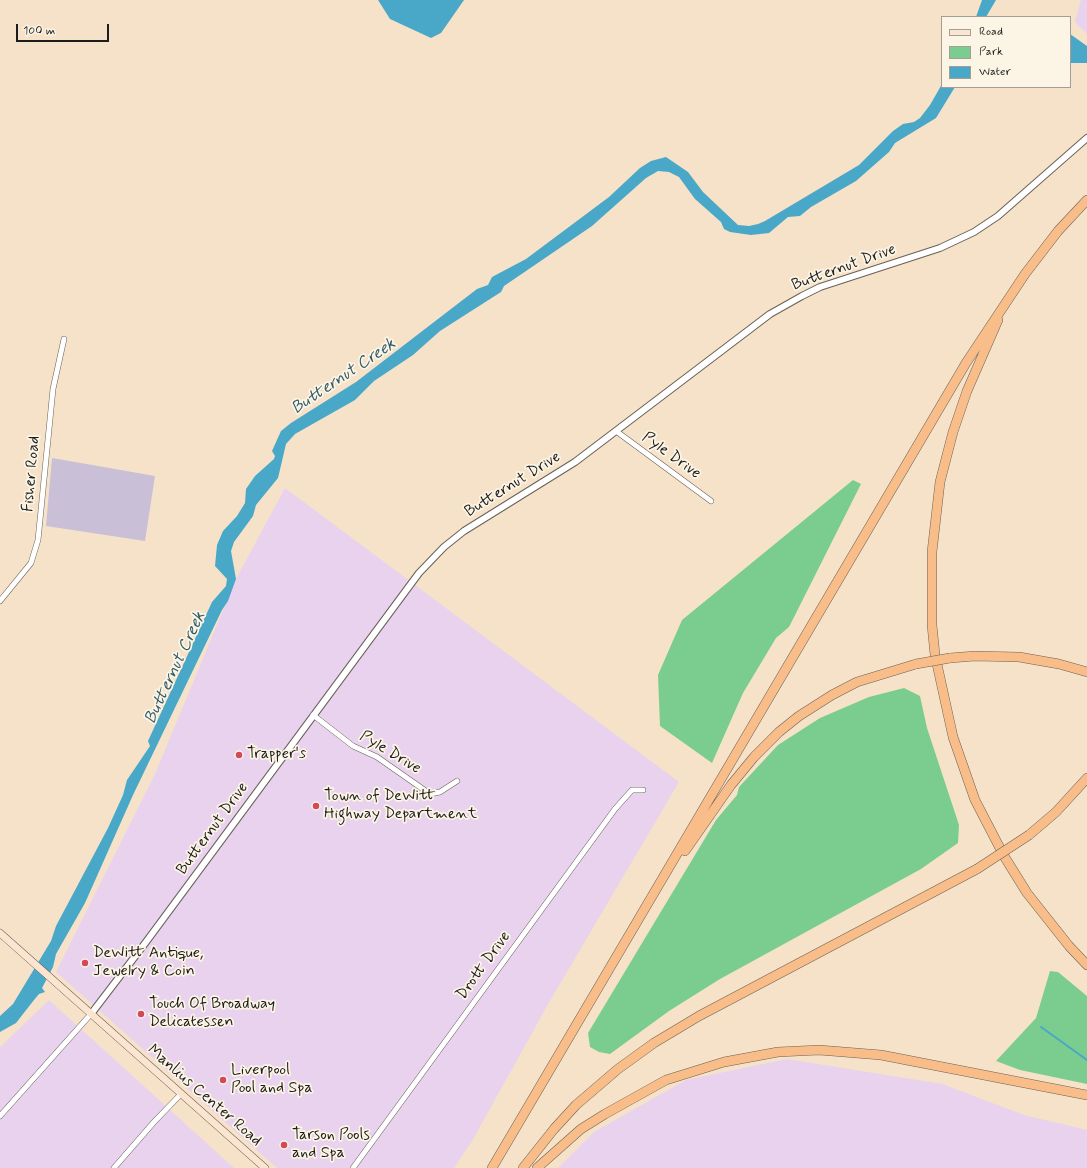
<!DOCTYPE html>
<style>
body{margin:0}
#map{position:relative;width:1087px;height:1168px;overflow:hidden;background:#f6e2c8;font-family:Mynerve,sans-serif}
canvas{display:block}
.legend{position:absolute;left:941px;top:16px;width:130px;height:72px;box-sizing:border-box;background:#fcf5e5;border:1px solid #a29e95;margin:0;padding:5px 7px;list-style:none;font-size:12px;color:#1c1c1c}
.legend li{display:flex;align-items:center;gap:8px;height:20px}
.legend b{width:20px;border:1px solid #a29e95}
.scale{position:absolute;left:16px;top:24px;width:93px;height:18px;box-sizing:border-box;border:2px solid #1c1c1c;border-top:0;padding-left:5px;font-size:12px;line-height:14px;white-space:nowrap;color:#1c1c1c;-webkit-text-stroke:3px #fcf5e5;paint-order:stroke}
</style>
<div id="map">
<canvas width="1087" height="1168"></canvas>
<ul class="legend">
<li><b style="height:5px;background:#fce5d0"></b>Road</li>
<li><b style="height:11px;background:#7bcd8f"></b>Park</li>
<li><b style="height:11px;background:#49a7c8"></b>Water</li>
</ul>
<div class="scale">100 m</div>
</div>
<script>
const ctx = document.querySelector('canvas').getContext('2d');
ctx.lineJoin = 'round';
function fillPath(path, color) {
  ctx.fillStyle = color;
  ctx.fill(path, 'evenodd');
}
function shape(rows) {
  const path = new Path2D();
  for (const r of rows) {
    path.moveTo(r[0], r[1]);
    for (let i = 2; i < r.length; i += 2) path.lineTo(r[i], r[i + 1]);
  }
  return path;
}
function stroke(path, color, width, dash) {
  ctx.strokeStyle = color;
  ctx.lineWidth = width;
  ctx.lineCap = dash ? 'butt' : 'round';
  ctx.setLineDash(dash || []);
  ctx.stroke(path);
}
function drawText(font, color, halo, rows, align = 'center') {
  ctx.font = font + ' Mynerve,sans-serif';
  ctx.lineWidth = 3.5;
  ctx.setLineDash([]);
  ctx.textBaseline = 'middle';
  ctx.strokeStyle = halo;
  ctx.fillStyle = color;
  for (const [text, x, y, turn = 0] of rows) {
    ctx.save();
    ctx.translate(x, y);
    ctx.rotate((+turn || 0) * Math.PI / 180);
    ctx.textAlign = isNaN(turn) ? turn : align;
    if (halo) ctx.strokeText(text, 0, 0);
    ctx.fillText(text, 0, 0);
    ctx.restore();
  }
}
fillPath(shape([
 [1081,0,1087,0,1087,34,1075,22],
 [285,488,679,782,551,999,472,1141,454,1168,277,1168,56,972,155,774,236,579],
 [49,1000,234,1168,0,1168,0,1047],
 [787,1059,942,1084,1024,1115,1087,1130,1087,1168,558,1168,594,1132,686,1080]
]), '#e8d2ee');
fillPath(shape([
 [52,458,155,476,145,541,46,526]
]), '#c9bfd7');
fillPath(shape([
 [853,480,861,484,789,627,776,638,743,693,712,763,660,726,658,675,682,620],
 [904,688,920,696,927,728,959,825,958,843,921,869,720,979,669,1011,610,1054,599,1052,590,1047,588,1033,716,820,737,795,739,787,778,745,820,718,869,697],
 [1050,971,1058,972,1087,996,1087,1084,1020,1070,996,1061,1036,1018]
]), '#7bcd8f');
fillPath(shape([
 [378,0,464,0,441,33,431,38,390,19],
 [982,0,996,0,986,17,976,17],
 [1070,34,1087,46,1087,63,1070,63],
 [942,84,942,87,955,87,936,118,895,143,889,152,856,181,811,207,800,216,788,217,769,233,751,235,730,232,724,229,721,222,695,199,679,177,669,172,658,171,646,178,592,226,504,286,501,292,440,331,413,355,374,381,355,400,295,434,286,444,278,478,256,505,253,516,234,542,231,551,236,579,228,601,222,610,133,795,85,903,56,954,53,967,42,988,45,992,39,994,34,1000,16,1023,0,1032,0,1016,13,1004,51,941,56,926,108,828,123,795,127,780,150,746,148,741,212,602,226,586,227,579,215,566,217,545,223,531,237,516,245,503,246,489,255,476,274,459,275,456,272,451,281,431,291,423,356,382,477,289,488,285,492,277,526,259,609,197,640,168,651,161,666,157,688,172,703,192,738,225,749,226,758,224,765,221,859,165,893,131,903,124,914,122,920,118,930,105]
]), '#49a7c8');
stroke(shape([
 [1041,1027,1087,1060]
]), '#49a7c8', 2);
const minor = shape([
 [616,431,711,501],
 [0,601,31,563,38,540,53,389,64,339],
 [313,715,353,746,377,757,430,794,440,792,457,781],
 [0,1116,91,1014],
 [114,1168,154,1122,181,1094],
 [353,1168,615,809,632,790,643,790]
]);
const tertiary = shape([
 [91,1014,146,942,419,573,444,547,464,531,575,462,770,314,802,296,820,287,940,248,974,232,998,216,1087,138]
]);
const secondary = shape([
 [0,933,265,1168]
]);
const motorway = shape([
 [998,320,967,391,953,432,940,482,932,552,932,625,935,655,953,737,975,800,1004,856,1027,893,1069,946,1087,965],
 [950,658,975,656,1019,657,1059,664,1087,672],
 [1029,835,1056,812,1087,778],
 [685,851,731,785,754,757,779,732,799,716,832,695,857,682,916,664],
 [492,1168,966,363,1025,274,1058,231,1087,200],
 [523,1168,554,1129,576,1105,618,1069,654,1043,699,1016,977,869],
 [537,1168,581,1129,605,1114,666,1080,724,1062,778,1052,819,1050,881,1055,1087,1095]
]);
stroke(minor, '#686158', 6);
stroke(tertiary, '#686158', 8);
stroke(secondary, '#686158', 8);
stroke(motorway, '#686158', 10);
stroke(minor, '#fff', 5);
stroke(tertiary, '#fff', 6);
stroke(secondary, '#fce5d0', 7);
stroke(motorway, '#f8bd89', 9);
const motorwayBridge = shape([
 [916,664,950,658],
 [977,869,1029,835]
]);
stroke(motorwayBridge, '#686158', 10, []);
stroke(motorwayBridge, '#f8bd89', 9);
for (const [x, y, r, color] of [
 [239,755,4,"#d1495b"],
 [316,806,4,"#d1495b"],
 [85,963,4,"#d1495b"],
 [141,1014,4,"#d1495b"],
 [223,1080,4,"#d1495b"],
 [284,1145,4,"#d1495b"]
]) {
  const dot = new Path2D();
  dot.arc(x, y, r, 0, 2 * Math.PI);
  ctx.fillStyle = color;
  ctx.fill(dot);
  stroke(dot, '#fcf5e5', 1.5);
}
drawText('16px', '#1c1c1c', '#fcf5e5', [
 ["Butternut Drive",844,268,-20],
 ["Pyle Drive",671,456,36],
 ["Fisher Road",32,474,-85],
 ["Butternut Drive",513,485,-32],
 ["Pyle Drive",390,753,31],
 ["Butternut Drive",213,829,-54],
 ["Drott Drive",484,966,-54],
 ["Manlius Center Road",204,1096,41]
]);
drawText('16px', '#1c1c1c', '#fcf5e5', [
 ["Trapper's",247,755],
 ["Town of DeWitt",324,797],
 ["Highway Department",324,815],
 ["DeWitt Antique,",93,954],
 ["Jewelry & Coin",93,972],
 ["Touch Of Broadway",149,1005],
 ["Delicatessen",149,1023],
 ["Liverpool",231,1071],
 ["Pool and Spa",231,1089],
 ["Tarson Pools",292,1136],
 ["and Spa",292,1154]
], 'left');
drawText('italic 17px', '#305b69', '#fcf5e5', [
 ["Butternut Creek",344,377,-34],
 ["Butternut Creek",176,668,-65]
]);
</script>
